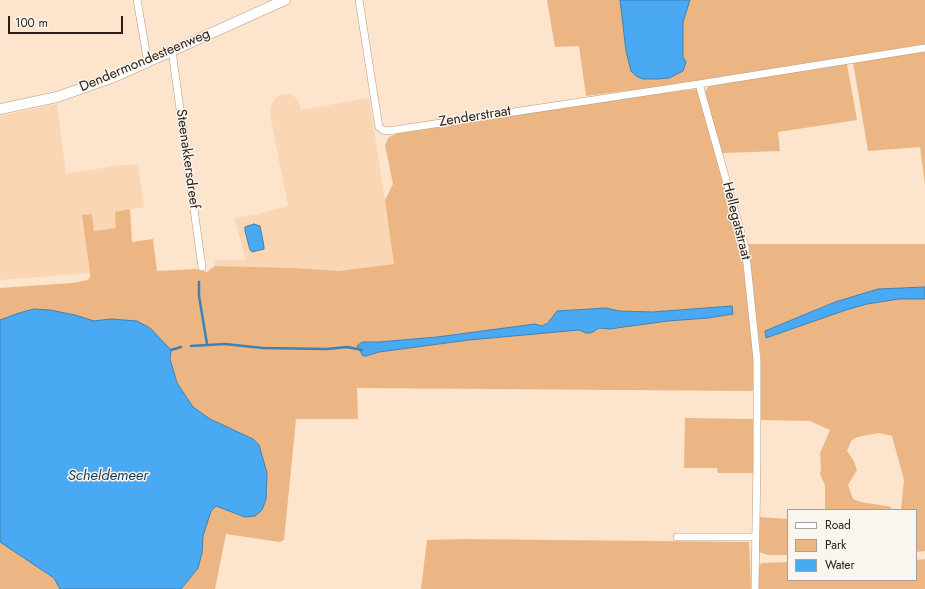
<!DOCTYPE html>
<style>
body{margin:0}
#map{position:relative;width:925px;height:589px;overflow:hidden;background:#fde4cd;font-family:Jost,sans-serif}
canvas{display:block}
.legend{position:absolute;left:787px;top:509px;width:130px;height:72px;box-sizing:border-box;background:#fbf5ef;border:1px solid #a8a098;margin:0;padding:5px 7px;list-style:none;font-size:12px;color:#2c2016}
.legend li{display:flex;align-items:center;gap:8px;height:20px}
.legend b{width:20px;border:1px solid #a8a098}
.scale{position:absolute;left:8px;top:16px;width:115px;height:18px;box-sizing:border-box;border:2px solid #2c2016;border-top:0;padding-left:5px;font-size:12px;line-height:14px;white-space:nowrap;color:#2c2016;-webkit-text-stroke:3px #fbf5ef;paint-order:stroke}
</style>
<div id="map">
<canvas width="925" height="589"></canvas>
<ul class="legend">
<li><b style="height:5px;background:#fff"></b>Road</li>
<li><b style="height:11px;background:#ebb684"></b>Park</li>
<li><b style="height:11px;background:#49aaf3"></b>Water</li>
</ul>
<div class="scale">100 m</div>
</div>
<script>
const ctx = document.querySelector('canvas').getContext('2d');
ctx.lineJoin = 'round';
function fillPath(path, color) {
  ctx.fillStyle = color;
  ctx.fill(path, 'evenodd');
}
function shape(rows) {
  const path = new Path2D();
  for (const r of rows) {
    path.moveTo(r[0], r[1]);
    for (let i = 2; i < r.length; i += 2) path.lineTo(r[i], r[i + 1]);
  }
  return path;
}
function stroke(path, color, width, dash) {
  ctx.strokeStyle = color;
  ctx.lineWidth = width;
  ctx.lineCap = dash ? 'butt' : 'round';
  ctx.setLineDash(dash || []);
  ctx.stroke(path);
}
function drawText(font, color, halo, rows, align = 'center') {
  ctx.font = font + ' Jost,sans-serif';
  ctx.lineWidth = 3;
  ctx.setLineDash([]);
  ctx.textBaseline = 'middle';
  ctx.strokeStyle = halo;
  ctx.fillStyle = color;
  for (const [text, x, y, turn = 0] of rows) {
    ctx.save();
    ctx.translate(x, y);
    ctx.rotate((+turn || 0) * Math.PI / 180);
    ctx.textAlign = isNaN(turn) ? turn : align;
    if (halo) ctx.strokeText(text, 0, 0);
    ctx.fillText(text, 0, 0);
    ctx.restore();
  }
}
fillPath(shape([
 [290,93,297,99,301,110,369,98,395,264,338,271,295,268,215,266,215,260,246,260,234,218,255,215,288,206,270,115,271,106,275,99,280,95],
 [57,104,66,174,114,166,138,164,144,207,115,212,117,228,94,231,92,214,82,215,90,273,0,280,0,116]
]), '#fbd6b4');
fillPath(shape([
 [547,0,620,0,626,51,686,62,683,57,683,22,690,0,925,0,925,44,670,85,586,96,579,46,555,47],
 [925,50,925,185,920,147,868,151,853,62],
 [847,64,857,120,778,132,780,151,722,153,705,94,706,90,709,86],
 [697,89,741,248,754,359,755,391,357,388,358,419,296,419,284,540,280,542,226,534,215,589,0,589,0,288,72,283,88,280,90,277,90,273,82,215,92,214,94,231,116,228,115,212,130,209,132,242,153,239,157,271,196,269,207,272,215,266,295,268,338,271,394,264,385,200,393,184,385,145,389,137,399,133,635,96],
 [732,306,733,314,708,318,668,321,609,329,599,328,586,333,579,330,469,340,379,352,366,356,362,343,379,342,437,337,535,324,542,326,548,323,558,311,606,308,619,311,652,312],
 [748,244,925,244,925,287,878,289,834,302,765,331,767,338,846,310,867,304,899,299,925,299,925,551,916,552,916,510,901,510,904,480,892,436,879,433,857,437,851,441,847,451,854,461,857,470,848,485,853,499,861,502,886,506,891,507,891,510,825,510,825,485,820,474,821,469,820,453,830,430,810,421,760,420,761,357],
 [685,418,754,419,754,473,718,473,717,468,684,468],
 [759,517,788,519,788,555,768,555,759,552],
 [463,539,749,542,751,589,421,589,427,540],
 [925,559,925,589,758,589,759,568,760,564,763,563,788,562,788,580,916,580,916,560]
]), '#ebb684');
const water = shape([
 [620,0,690,0,683,22,683,57,686,62,683,71,669,78,658,79,643,79,636,76,631,71,626,51,620,0],
 [254,224,260,226,264,246,264,249,252,252,250,250,245,231,245,227,254,224],
 [925,287,925,299,899,299,867,304,846,310,766,338,765,331,835,302,878,289,925,287],
 [732,306,733,314,708,318,668,321,609,329,599,328,591,333,586,333,579,330,469,340,379,352,366,356,363,356,357,346,362,342,379,342,437,337,535,324,542,326,548,323,557,311,606,308,619,311,652,312,732,306],
 [34,309,50,310,75,315,94,321,111,319,137,321,150,328,171,350,170,359,177,383,193,407,210,419,253,439,259,445,267,473,266,499,262,510,255,516,245,517,216,506,211,511,203,536,202,553,198,568,181,589,60,589,54,578,0,542,0,320,19,313,34,309]
]);
fillPath(water, '#49aaf3');
stroke(water, '#4081b1', 1);
stroke(shape([
 [199,282,199,296,207,344],
 [191,346,225,344,263,348,327,349,347,347,362,350],
 [171,350,181,347]
]), '#4081b1', 2.5);
const minor = shape([
 [137,0,148,63],
 [359,0,378,121,379,127,383,130,388,131,699,84,925,48],
 [172,51,202,267],
 [699,84,745,247,747,264,757,360,757,460,755,589],
 [677,537,755,537]
]);
const secondary = shape([
 [0,109,57,97,114,77,285,0]
]);
stroke(minor, '#b6997f', 8);
stroke(secondary, '#b6997f', 11);
stroke(minor, '#fff', 7);
stroke(secondary, '#fff', 10);
drawText('14px', '#2c2016', '#fbf5ef', [
 ["Dendermondesteenweg",145,61,-23],
 ["Zenderstraat",475,117,-9],
 ["Steenakkersdreef",187,159,82],
 ["Hellegatstraat",736,221,76]
]);
drawText('italic 15px', '#143c59', '#fbf5ef', [
 ["Scheldemeer",108,476]
]);
</script>
